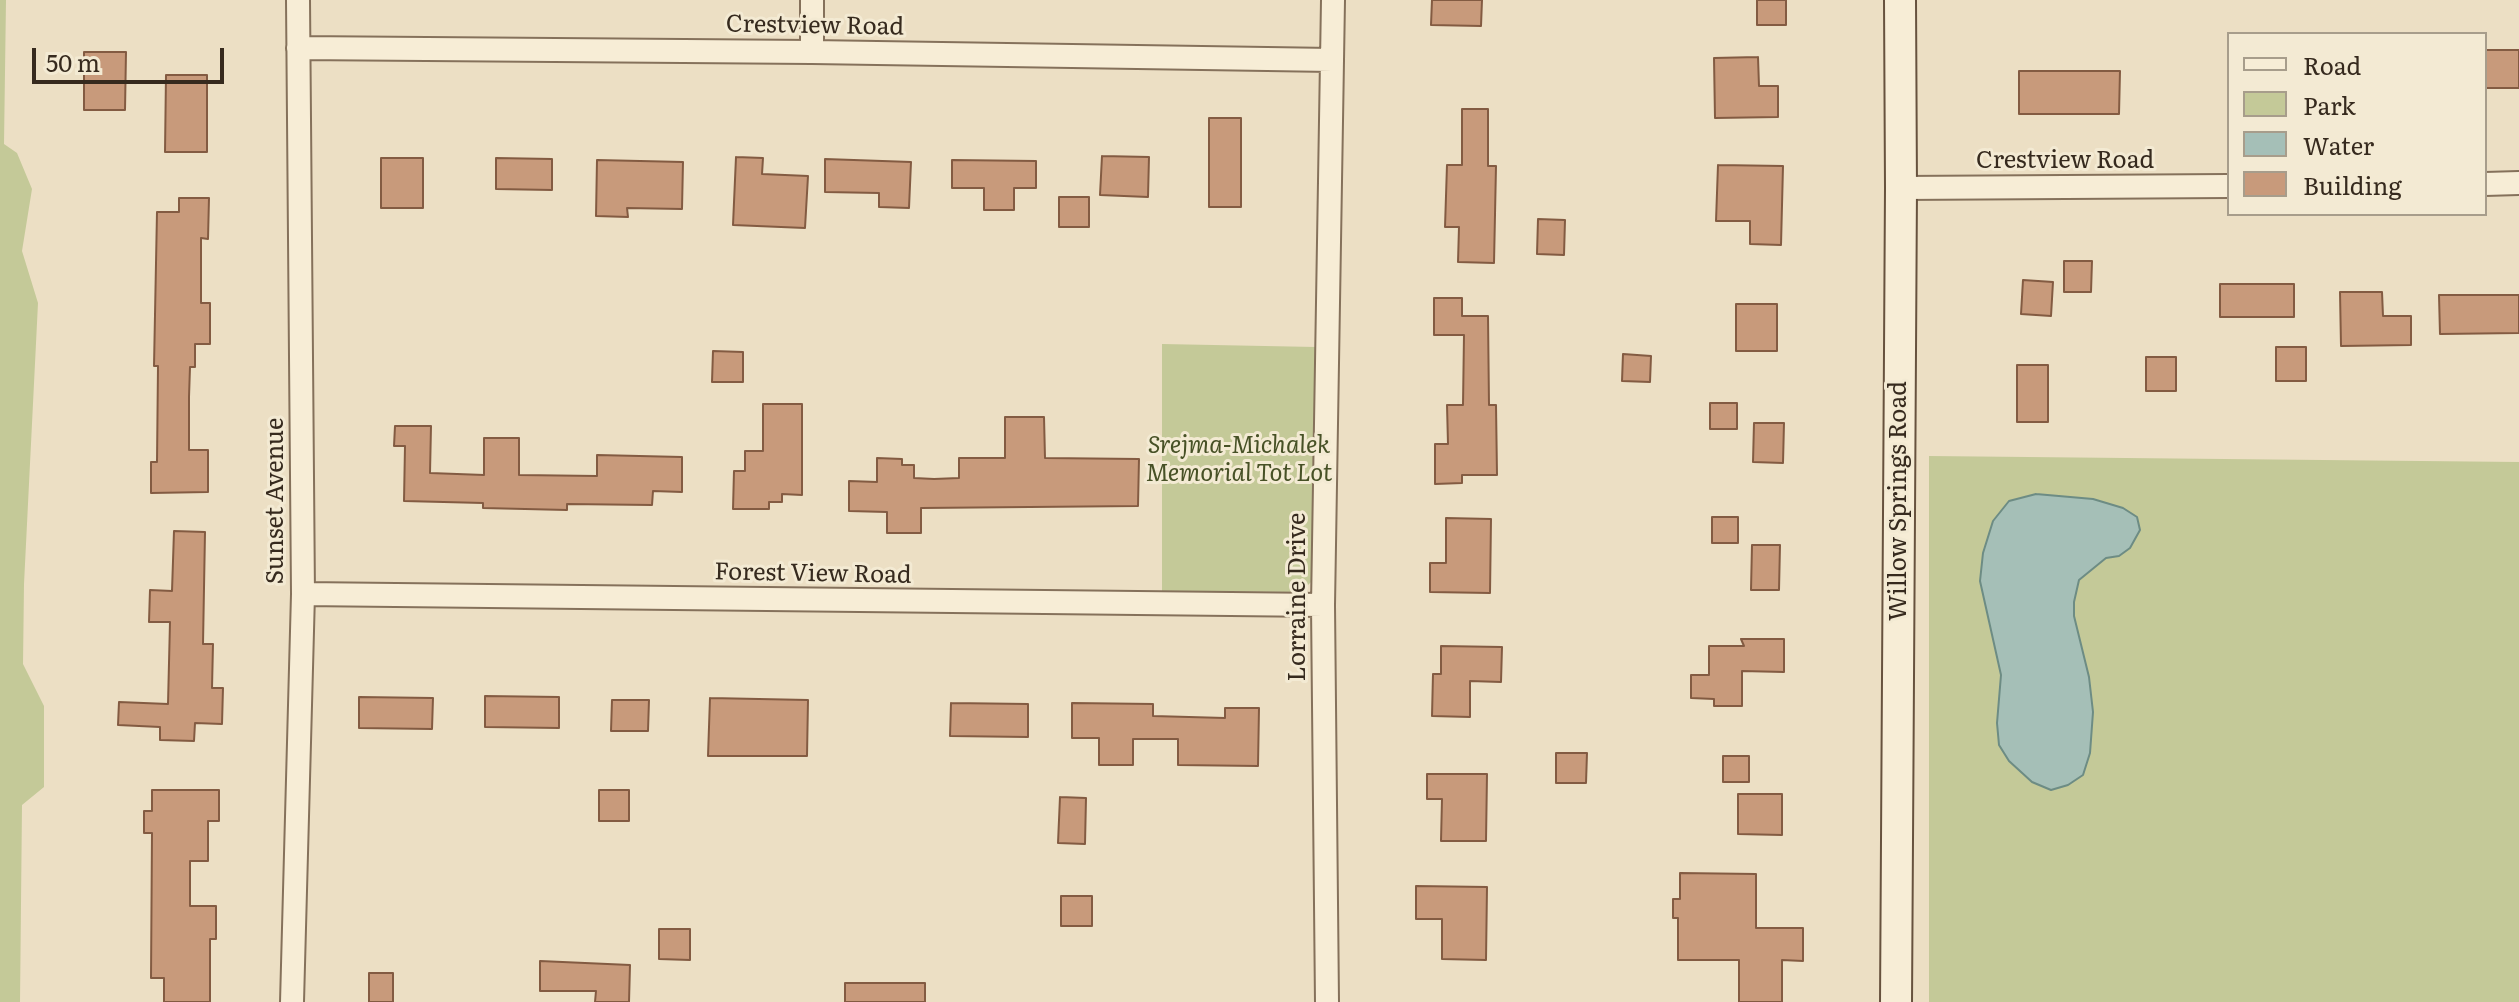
<!DOCTYPE html>
<style>
body{margin:0}
#map{position:relative;width:2519px;height:1002px;overflow:hidden;background:#ecdfc4;font-family:Literata,serif}
canvas{display:block}
.legend{position:absolute;left:2227px;top:32px;width:260px;height:184px;box-sizing:border-box;background:#f3ead3;border:2px solid #a79d8b;margin:0;padding:10px 14px;list-style:none;font-size:24px;color:#362a1e}
.legend li{display:flex;align-items:center;gap:16px;height:40px}
.legend b{width:40px;border:2px solid #a79d8b}
.scale{position:absolute;left:32px;top:48px;width:192px;height:36px;box-sizing:border-box;border:4px solid #362a1e;border-top:0;padding-left:10px;font-size:24px;line-height:28px;white-space:nowrap;color:#362a1e;-webkit-text-stroke:6px #f3ead3;paint-order:stroke}
</style>
<div id="map">
<canvas width="2519" height="1002"></canvas>
<ul class="legend">
<li><b style="height:10px;background:#f7edd6"></b>Road</li>
<li><b style="height:22px;background:#c4c998"></b>Park</li>
<li><b style="height:22px;background:#a5bfb7"></b>Water</li>
<li><b style="height:22px;background:#c89a7b"></b>Building</li>
</ul>
<div class="scale">50 m</div>
</div>
<script>
const ctx = document.querySelector('canvas').getContext('2d');
ctx.lineJoin = 'round';
function fillPath(path, color) {
  ctx.fillStyle = color;
  ctx.fill(path, 'evenodd');
}
function shape(rows) {
  const path = new Path2D();
  for (const r of rows) {
    path.moveTo(r[0], r[1]);
    for (let i = 2; i < r.length; i += 2) path.lineTo(r[i], r[i + 1]);
  }
  return path;
}
function stroke(path, color, width, dash) {
  ctx.strokeStyle = color;
  ctx.lineWidth = width;
  ctx.lineCap = dash ? 'butt' : 'round';
  ctx.setLineDash(dash || []);
  ctx.stroke(path);
}
function drawText(font, color, halo, rows, align = 'center') {
  ctx.font = font + ' Literata,serif';
  ctx.lineWidth = 6;
  ctx.setLineDash([]);
  ctx.textBaseline = 'middle';
  ctx.strokeStyle = halo;
  ctx.fillStyle = color;
  for (const [text, x, y, turn = 0] of rows) {
    ctx.save();
    ctx.translate(x, y);
    ctx.rotate((+turn || 0) * Math.PI / 180);
    ctx.textAlign = isNaN(turn) ? turn : align;
    if (halo) ctx.strokeText(text, 0, 0);
    ctx.fillText(text, 0, 0);
    ctx.restore();
  }
}
fillPath(shape([
 [0,0,6,0,4,144,17,153,32,189,22,251,38,303,24,584,23,664,44,706,44,787,22,805,20,1002,0,1002],
 [1162,344,1316,347,1314,579,1303,590,1296,592,1162,591],
 [1929,456,2519,462,2519,1002,1929,1002]
]), '#c4c998');
const water = shape([
 [2036,494,2093,499,2123,508,2137,517,2140,530,2130,548,2119,556,2106,558,2079,580,2074,602,2074,616,2089,677,2093,712,2090,753,2083,775,2068,785,2051,790,2032,782,2009,761,1999,745,1997,723,2001,675,1980,581,1983,553,1993,521,2009,501,2036,494]
]);
fillPath(water, '#a5bfb7');
stroke(water, '#6d8c84', 2);
const building = shape([
 [1432,0,1482,0,1481,26,1431,25,1432,0],
 [1757,0,1786,0,1786,25,1757,25,1757,0],
 [2485,50,2519,50,2519,88,2485,88,2485,50],
 [84,52,126,52,125,110,84,110,84,52],
 [1758,57,1759,86,1778,86,1778,117,1715,118,1714,58,1758,57],
 [2019,71,2120,71,2119,114,2019,114,2019,71],
 [166,75,207,75,207,152,165,152,166,75],
 [1462,109,1488,109,1488,166,1496,166,1494,263,1458,262,1459,227,1445,227,1447,165,1462,165,1462,109],
 [1209,118,1241,118,1241,207,1209,207,1209,118],
 [1102,156,1149,157,1148,197,1100,195,1102,156],
 [736,157,763,158,762,174,808,176,805,228,733,225,736,157],
 [381,158,423,158,423,208,381,208,381,158],
 [496,158,552,159,552,190,496,189,496,158],
 [825,159,911,162,909,208,879,207,879,193,825,192,825,159],
 [597,160,683,162,682,209,627,208,628,217,596,216,597,160],
 [952,160,1036,161,1036,188,1014,188,1014,210,984,210,984,188,952,188,952,160],
 [1718,165,1783,166,1781,245,1750,244,1750,221,1716,221,1718,165],
 [1059,197,1089,197,1089,227,1059,227,1059,197],
 [179,198,209,198,208,239,201,238,201,303,210,303,210,344,195,344,195,367,190,367,189,397,189,450,208,450,208,492,151,493,151,462,157,462,158,366,154,366,157,212,179,212,179,198],
 [1538,219,1565,220,1564,255,1537,254,1538,219],
 [2064,261,2092,261,2091,292,2064,292,2064,261],
 [2023,280,2053,282,2051,316,2021,314,2023,280],
 [2220,284,2294,284,2294,317,2220,317,2220,284],
 [2340,292,2382,292,2383,316,2411,316,2411,345,2341,346,2340,292],
 [2439,295,2519,295,2519,333,2440,334,2439,295],
 [1434,298,1462,298,1462,316,1488,316,1489,405,1496,405,1497,475,1462,475,1462,483,1435,484,1435,444,1448,444,1447,405,1463,405,1464,335,1434,335,1434,298],
 [1736,304,1777,304,1777,351,1736,351,1736,304],
 [2276,347,2306,347,2306,381,2276,381,2276,347],
 [713,351,743,352,743,382,712,382,713,351],
 [1623,354,1651,356,1650,382,1622,381,1623,354],
 [2146,357,2176,357,2176,391,2146,391,2146,357],
 [2017,365,2048,365,2048,422,2017,422,2017,365],
 [1710,403,1737,403,1737,429,1710,429,1710,403],
 [763,404,802,404,802,495,782,494,782,502,769,502,769,509,733,509,734,471,745,471,745,451,763,451,763,404],
 [1005,417,1044,417,1045,458,1139,459,1138,506,921,508,921,533,887,533,887,512,849,511,849,481,877,482,877,458,902,459,902,465,914,465,914,478,934,479,959,478,959,458,1005,458,1005,417],
 [1754,423,1784,423,1783,463,1753,462,1754,423],
 [395,426,431,426,430,473,484,475,484,438,519,438,519,475,597,476,597,455,682,457,682,492,653,491,652,505,567,504,567,510,483,508,483,503,404,501,405,446,394,446,395,426],
 [1712,517,1738,517,1738,543,1712,543,1712,517],
 [1446,518,1491,519,1490,593,1430,592,1430,563,1446,563,1446,518],
 [174,531,205,532,203,644,213,644,212,688,223,688,222,724,195,723,194,741,160,740,160,727,118,725,119,702,168,704,170,622,149,622,150,590,172,591,174,531],
 [1752,545,1780,545,1779,590,1751,590,1752,545],
 [1741,639,1784,639,1784,672,1742,671,1742,706,1714,706,1714,699,1691,698,1691,675,1709,675,1709,646,1744,646,1741,639],
 [1441,646,1502,647,1501,682,1470,681,1470,717,1432,716,1433,674,1441,674,1441,646],
 [485,696,559,697,559,728,485,727,485,696],
 [359,697,433,698,432,729,359,728,359,697],
 [710,698,808,700,807,756,708,756,710,698],
 [612,700,649,700,648,731,611,731,612,700],
 [951,703,1028,704,1028,737,950,736,951,703],
 [1072,703,1153,704,1153,716,1225,718,1225,708,1259,708,1258,766,1178,765,1178,739,1133,739,1133,765,1099,765,1099,738,1072,738,1072,703],
 [1556,753,1587,753,1586,783,1556,783,1556,753],
 [1723,756,1749,756,1749,782,1723,782,1723,756],
 [1427,774,1487,774,1486,841,1441,841,1442,799,1427,799,1427,774],
 [152,790,219,790,219,821,208,821,208,861,190,861,190,906,216,906,216,939,210,939,210,1002,164,1002,164,978,151,978,152,833,144,833,144,811,152,811,152,790],
 [599,790,629,790,629,821,599,821,599,790],
 [1738,794,1782,794,1782,835,1738,834,1738,794],
 [1060,797,1086,798,1085,844,1058,843,1060,797],
 [1680,873,1756,874,1756,928,1803,928,1803,961,1782,960,1782,1002,1739,1002,1739,960,1678,960,1678,918,1673,918,1673,899,1680,899,1680,873],
 [1416,886,1487,887,1486,960,1442,959,1442,919,1416,919,1416,886],
 [1061,896,1092,896,1092,926,1061,926,1061,896],
 [659,929,690,929,690,960,659,959,659,929],
 [540,961,630,965,629,1002,595,1002,596,991,540,991,540,961],
 [369,973,393,973,393,1002,369,1002,369,973],
 [845,983,925,983,925,1002,845,1002,845,983]
]);
fillPath(building, '#c89a7b');
stroke(building, '#835b42', 2);
const street = shape([
 [298,48,812,52,1332,60],
 [812,52,812,0],
 [2485,184,2519,183],
 [1901,188,2229,186],
 [303,594,1323,605],
 [292,1002,303,594,298,0],
 [1327,1002,1323,605,1333,0]
]);
const secondary = shape([
 [1896,1002,1901,188,1900,0]
]);
stroke(street, '#85715b', 26);
stroke(secondary, '#67523e', 34);
stroke(street, '#f7edd6', 22);
stroke(secondary, '#f7edd6', 30);
drawText('24px', '#362a1e', '#f3ead3', [
 ["Crestview Road",815,26,1],
 ["Crestview Road",2065,161],
 ["Sunset Avenue",276,501,-90],
 ["Willow Springs Road",1899,501,-90],
 ["Forest View Road",813,574,1],
 ["Lorraine Drive",1298,597,-90]
]);
drawText('italic 24px', '#475126', '#f3ead3', [
 ["Srejma-Michalek",1239,446],
 ["Memorial Tot Lot",1239,474]
]);
</script>
